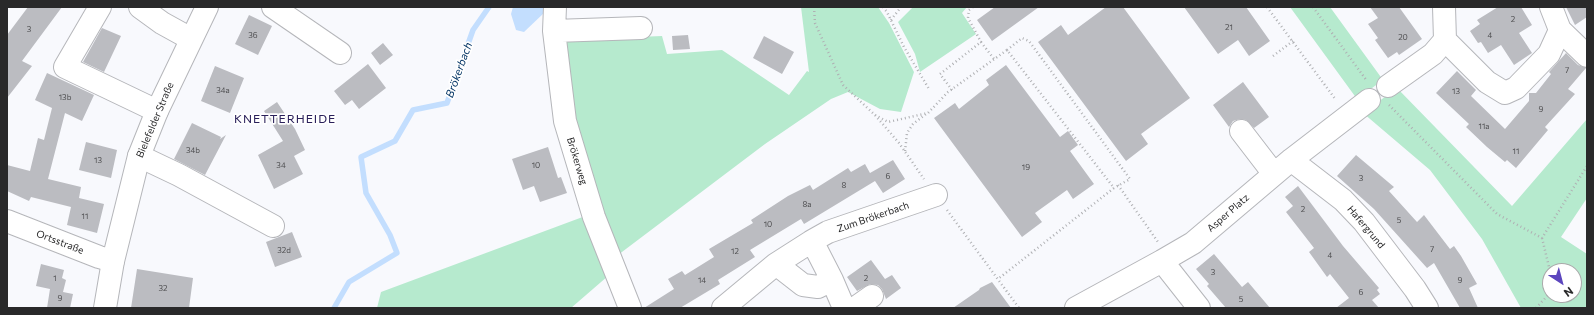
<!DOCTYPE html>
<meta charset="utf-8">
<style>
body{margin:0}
#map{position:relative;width:1594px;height:315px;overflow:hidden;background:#f8f9fd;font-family:Commissioner,sans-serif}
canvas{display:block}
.frame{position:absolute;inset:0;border:8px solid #29292a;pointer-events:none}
.north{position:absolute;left:1542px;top:263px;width:40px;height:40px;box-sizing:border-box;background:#fff;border:1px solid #a9a9aa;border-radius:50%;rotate:144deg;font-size:11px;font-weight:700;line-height:16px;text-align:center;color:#29292a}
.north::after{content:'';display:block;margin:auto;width:14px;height:18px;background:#5c46be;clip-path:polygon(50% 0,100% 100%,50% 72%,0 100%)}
</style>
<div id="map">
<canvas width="1594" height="315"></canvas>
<div class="frame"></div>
<div class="north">N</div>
</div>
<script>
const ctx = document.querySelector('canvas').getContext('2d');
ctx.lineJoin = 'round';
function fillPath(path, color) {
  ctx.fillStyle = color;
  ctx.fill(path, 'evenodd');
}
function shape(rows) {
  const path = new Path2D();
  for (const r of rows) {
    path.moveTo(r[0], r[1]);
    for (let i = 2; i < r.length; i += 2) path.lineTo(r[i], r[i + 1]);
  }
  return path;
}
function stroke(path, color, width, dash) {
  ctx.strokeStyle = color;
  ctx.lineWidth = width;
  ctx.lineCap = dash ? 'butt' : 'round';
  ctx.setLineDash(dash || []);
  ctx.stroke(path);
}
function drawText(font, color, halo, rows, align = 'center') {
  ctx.font = font + ' Commissioner,sans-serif';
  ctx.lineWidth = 3.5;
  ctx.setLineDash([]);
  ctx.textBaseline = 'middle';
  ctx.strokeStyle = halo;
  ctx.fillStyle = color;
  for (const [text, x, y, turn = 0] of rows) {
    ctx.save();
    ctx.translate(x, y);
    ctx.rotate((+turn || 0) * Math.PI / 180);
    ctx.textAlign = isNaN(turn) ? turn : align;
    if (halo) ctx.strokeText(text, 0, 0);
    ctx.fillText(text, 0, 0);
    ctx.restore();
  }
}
fillPath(shape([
 [801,7,878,7,889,23,914,72,901,112,880,109,848,92,831,99,765,144,614,258,569,121,565,40,662,36,667,54,722,50,789,95,807,71,809,72],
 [913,7,967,7,962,13,976,34,920,72,915,54,898,22],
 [1290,7,1330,7,1383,80,1357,99],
 [1397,88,1512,206,1587,119,1587,198,1561,237,1587,254,1587,308,1521,308,1482,239,1430,170,1363,113],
 [1550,271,1574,271,1574,295,1550,295],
 [588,215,608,276,571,308,377,308,381,292]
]), '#b6eace');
fillPath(shape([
 [513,7,545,7,545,12,524,32,516,30,511,14]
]), '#c3defe');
stroke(shape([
 [334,308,349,282,397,253,390,235,366,193,361,157,395,141,413,110,447,103,473,30,489,7]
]), '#c3defe', 5.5);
fillPath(shape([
 [28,7,62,7,22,61,32,66,7,98,7,35],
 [995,7,1039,7,992,41,977,20],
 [1106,7,1123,7,1190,98,1141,134,1148,144,1126,161,1038,42,1061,25,1068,35],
 [1184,7,1246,7,1270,41,1249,56,1238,40,1218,54],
 [1370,7,1399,7,1422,39,1399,55,1397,52,1388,58,1375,40,1378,38,1368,24,1378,18],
 [1498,7,1521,7,1532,25,1519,33,1532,53,1514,65,1501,45,1488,53,1481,42,1478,43,1470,31,1480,24,1477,20],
 [1566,7,1587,7,1587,17,1575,25],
 [249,15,272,26,258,55,235,44],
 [102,28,121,36,104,72,83,62],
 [688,35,690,49,673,50,672,36],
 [764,36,794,52,782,74,753,58],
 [383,43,393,55,380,65,371,53],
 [1566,53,1578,65,1586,68,1568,89,1575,94,1545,127,1548,130,1516,168,1507,160,1505,162,1487,147,1466,127,1469,124,1436,93,1457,71,1476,90,1471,96,1505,129,1529,101,1529,93,1536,93,1551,74,1549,72],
 [368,64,386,88,359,109,352,100,345,105,334,91],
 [1006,65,1060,137,1068,131,1078,145,1070,151,1094,184,1073,199,1067,190,1035,213,1042,222,1022,237,934,118,955,103,959,109,989,85,986,80],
 [215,66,244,78,230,113,201,101],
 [47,73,94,95,82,121,65,113,48,179,81,187,79,198,104,204,97,233,67,225,71,207,31,197,29,201,7,191,7,165,30,171,38,138,44,140,52,108,35,100],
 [1243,82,1269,117,1254,128,1246,120,1240,119,1233,121,1229,127,1213,105],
 [277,102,295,129,305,150,294,156,303,174,274,189,258,155,283,141,264,111],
 [192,123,221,137,220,139,226,135,205,175,174,159],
 [86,142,117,150,111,178,79,170],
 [548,147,558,178,561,177,567,193,540,202,534,186,523,190,512,159],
 [1356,155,1394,187,1389,191,1417,222,1424,215,1450,249,1454,246,1461,256,1477,284,1469,288,1478,308,1460,308,1434,263,1427,268,1374,209,1337,176],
 [893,160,905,179,883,193,875,181,804,224,801,219,750,250,755,257,718,280,720,284,680,308,644,308,674,289,668,279,682,271,685,275,714,257,709,249,753,223,751,220,788,196,810,185,813,190,848,168,851,172,865,164,870,173],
 [1298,186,1343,246,1379,288,1377,290,1380,294,1372,300,1379,308,1336,308,1349,298,1330,274,1327,277,1309,252,1314,248,1286,212,1293,206,1285,197],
 [292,232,302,257,275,267,266,242],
 [1214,254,1242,287,1248,282,1270,308,1226,308,1207,286,1209,284,1196,269],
 [871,260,885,279,892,275,901,288,886,299,882,289,878,285,870,284,857,291,847,277],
 [41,264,64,270,62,278,66,280,63,292,73,294,70,308,47,308,50,289,36,286],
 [137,269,193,278,189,308,131,308],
 [992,282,1011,308,953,308,979,290,980,288]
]), '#bbbcc1');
const minor = shape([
 [100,7,65,67,157,111],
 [140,7,162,23,191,39],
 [273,7,340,53],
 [555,7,554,31,565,121,594,217,630,308],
 [1560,30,1587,56],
 [554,31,641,28],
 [1445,40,1487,82,1505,93,1516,88,1549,54,1560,30,1551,7],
 [1388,86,1433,54,1445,40,1444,7],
 [1241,131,1274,174],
 [139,156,179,175,273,226],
 [1291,160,1343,200,1364,222,1415,289,1427,308],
 [7,221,99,257,113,261],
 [1162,261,1199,308],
 [776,264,812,241],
 [832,280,844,308],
 [723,308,776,264,803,285,818,287,832,280,812,241,828,232,936,195],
 [855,308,872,296],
 [1076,308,1162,261,1193,243,1291,160,1369,100]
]);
const major = shape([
 [105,308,113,261,139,156,157,111,207,7]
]);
stroke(minor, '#b5b6ba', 24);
stroke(major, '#b5b6ba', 24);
stroke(shape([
 [814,7,815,23,843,85,875,115,899,143,924,179],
 [883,7,887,12,904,47,929,89],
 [973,7,969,10,968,18,981,42],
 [1267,7,1336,100],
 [1313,7,1367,81],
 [891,20,901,7],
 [1007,50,1022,38,1029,41,1130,179,1114,188],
 [1273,56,1293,41],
 [952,90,940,74,981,42,994,59],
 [1389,105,1497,214,1542,238,1587,166],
 [875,115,888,122,928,113,948,92,1007,50,1114,188,998,279],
 [905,151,907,133,913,124,926,114],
 [1118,185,1158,242],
 [947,210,1019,308],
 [1542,238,1550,271],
 [1536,308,1550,293]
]), '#afb0b3', 2.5, [1, 3]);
stroke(minor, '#fff', 22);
stroke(major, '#fff', 22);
drawText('8px', '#4e4e50', null, [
 ["2",1513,19],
 ["21",1229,27],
 ["3",29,29],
 ["36",253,35],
 ["4",1490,35],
 ["20",1403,37],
 ["7",1567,70],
 ["34a",223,90],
 ["13",1456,91],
 ["13b",65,97],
 ["9",1541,109],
 ["11a",1484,126],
 ["34b",193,150],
 ["11",1516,151],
 ["13",98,160],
 ["34",281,165],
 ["10",536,165],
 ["19",1026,167],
 ["6",888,176],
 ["3",1361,178],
 ["8",844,185],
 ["8a",807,204],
 ["2",1303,209],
 ["11",85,216],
 ["5",1399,220],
 ["10",768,224],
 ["7",1432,249],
 ["32d",284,250],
 ["12",735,251],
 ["4",1330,255],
 ["3",1213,272],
 ["1",55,278],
 ["2",866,278],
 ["14",702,280],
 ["9",1460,280],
 ["32",163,288],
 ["6",1361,292],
 ["9",60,298],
 ["5",1241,299]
]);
drawText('10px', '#29292a', '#fff', [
 ["Bielefelder Straße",155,120,-67],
 ["Brökerweg",577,161,73],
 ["Asper Platz",1228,213,-41],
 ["Zum Brökerbach",873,217,-19],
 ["Hafergrund",1366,227,50],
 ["Ortsstraße",60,242,21]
]);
drawText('italic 11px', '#033464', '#fff', [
 ["Brökerbach",459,70,-70]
]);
ctx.letterSpacing = '1px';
drawText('12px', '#2a205a', '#fff', [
 ["KNETTERHEIDE",285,119]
]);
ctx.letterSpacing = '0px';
</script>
